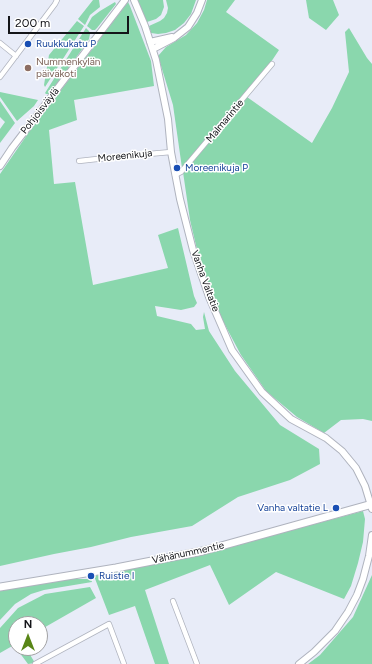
<!DOCTYPE html>
<meta charset="utf-8">
<style>
body{margin:0}
#map{position:relative;width:372px;height:664px;overflow:hidden;background:#e8ecf8;font-family:Figtree,sans-serif}
canvas{display:block}
.north{position:absolute;left:8px;top:616px;width:40px;height:40px;box-sizing:border-box;background:#fff;border:1px solid #a1a1a3;border-radius:50%;rotate:0deg;font-size:11px;font-weight:700;line-height:16px;text-align:center;color:#141519}
.north::after{content:'';display:block;margin:auto;width:14px;height:18px;background:#598617;clip-path:polygon(50% 0,100% 100%,50% 72%,0 100%)}
.scale{position:absolute;left:8px;top:16px;width:121px;height:18px;box-sizing:border-box;border:2px solid #141519;border-top:0;padding-left:5px;font-size:12px;line-height:14px;white-space:nowrap;color:#141519;-webkit-text-stroke:3px #fff;paint-order:stroke}
</style>
<div id="map">
<canvas width="372" height="664"></canvas>
<div class="north">N</div>
<div class="scale">200 m</div>
</div>
<script>
const ctx = document.querySelector('canvas').getContext('2d');
ctx.lineJoin = 'round';
function fillPath(path, color) {
  ctx.fillStyle = color;
  ctx.fill(path, 'evenodd');
}
function shape(rows) {
  const path = new Path2D();
  for (const r of rows) {
    path.moveTo(r[0], r[1]);
    for (let i = 2; i < r.length; i += 2) path.lineTo(r[i], r[i + 1]);
  }
  return path;
}
function stroke(path, color, width, dash) {
  ctx.strokeStyle = color;
  ctx.lineWidth = width;
  ctx.lineCap = dash ? 'butt' : 'round';
  ctx.setLineDash(dash || []);
  ctx.stroke(path);
}
function drawText(font, color, halo, rows, align = 'center') {
  ctx.font = font + ' Figtree,sans-serif';
  ctx.lineWidth = 3;
  ctx.setLineDash([]);
  ctx.textBaseline = 'middle';
  ctx.strokeStyle = halo;
  ctx.fillStyle = color;
  for (const [text, x, y, turn = 0] of rows) {
    ctx.save();
    ctx.translate(x, y);
    ctx.rotate((+turn || 0) * Math.PI / 180);
    ctx.textAlign = isNaN(turn) ? turn : align;
    if (halo) ctx.strokeText(text, 0, 0);
    ctx.fillText(text, 0, 0);
    ctx.restore();
  }
}
fillPath(shape([
 [93,0,99,0,100,7,90,15,85,25,78,19],
 [137,0,163,0,164,7,161,15,156,19,147,22],
 [166,0,196,0,191,14,184,23,175,30,166,33,158,34,151,33,149,26,160,21,164,18,167,13,168,8],
 [207,0,235,0,226,12,279,50,271,62,182,168,173,105,158,56,166,47,186,35,197,23,204,10],
 [306,0,333,0,339,15,326,30,309,18],
 [115,2,116,4,97,28,95,30,92,30,87,26,92,17,100,11],
 [128,2,130,6,151,61,154,86,74,100,77,120,49,130,54,184,75,182,93,285,168,268,158,235,178,228,194,296,197,303,194,307,181,310,155,306,157,316,191,324,196,330,205,329,203,317,204,312,209,331,235,371,280,425,319,449,320,464,290,480,238,497,192,526,131,537,91,547,54,554,0,566,0,174,29,132],
 [77,21,84,26,45,87,44,85,49,55],
 [86,28,89,31,90,34,89,39,85,45,50,94,46,94,45,93],
 [349,28,367,58,372,64,372,421,363,419,341,420,324,433,297,417,266,391,241,355,217,310,199,258,190,220,183,172,247,97,312,143,332,108,349,72,345,32],
 [0,92,38,100,34,106,17,121,0,97],
 [0,101,15,123,0,143,0,129,5,122,0,117],
 [363,511,365,519,363,542,358,563,351,586,344,599,276,572,229,605,210,565,145,590,169,664,155,664,135,606,109,615,94,576,221,549],
 [372,575,372,664,308,664,320,655,353,617],
 [70,579,91,579,92,582,44,590,31,594,15,604,0,620,0,590],
 [90,587,96,598,40,630,40,624,16,624,16,648,14,645,0,653,0,628,18,608,45,594],
 [16,648,26,648,35,663,28,664]
]), '#8ad7ad');
const minor = shape([
 [0,43,16,56],
 [0,77,55,4,57,0],
 [79,161,115,157,171,152],
 [175,175,181,172,272,64],
 [173,601,197,664],
 [35,664,109,624,124,664]
]);
const tertiary = shape([
 [134,0,145,26,156,60,168,119,171,152,180,199,193,250,209,297,232,350,262,392,291,419,326,438,342,451,356,468,365,486,372,509],
 [150,42,172,37],
 [153,49,174,38,188,27,197,13,202,0],
 [0,166,12,148,125,0],
 [299,664,314,652,335,631,348,612,357,595,363,579,369,556,372,535]
]);
const secondary = shape([
 [0,587,116,568,203,551,372,504]
]);
stroke(minor, '#afb3be', 6);
stroke(tertiary, '#afb3be', 8);
stroke(secondary, '#afb3be', 9);
stroke(minor, '#fff', 4.5);
stroke(tertiary, '#fff', 6);
stroke(secondary, '#fff', 7);
for (const [x, y, r, color] of [
 [28,44,4,"#1a4fb4"],
 [28,68,4,"#8d6e63"],
 [177,168,4,"#1a4fb4"],
 [336,508,4,"#1a4fb4"],
 [91,576,4,"#1a4fb4"]
]) {
  const dot = new Path2D();
  dot.arc(x, y, r, 0, 2 * Math.PI);
  ctx.fillStyle = color;
  ctx.fill(dot);
  stroke(dot, '#fff', 1.5);
}
drawText('10px', '#164399', '#fff', [
 ["Ruukkukatu P",36,44],
 ["Moreenikuja P",185,168],
 ["Vanha valtatie L",328,508,"right"],
 ["Ruistie I",99,576]
], 'left');
drawText('10px', '#785e54', '#fff', [
 ["Nummenkylän",36,62],
 ["päiväkoti",36,74]
], 'left');
drawText('10px', '#141519', '#fff', [
 ["Pohjoisväylä",40,111,-52],
 ["Malmarintie",225,121,-50],
 ["Moreenikuja",125,156,-6],
 ["Vanha Valtatie",205,281,70],
 ["Vähänummentie",188,553,-12]
]);
</script>
